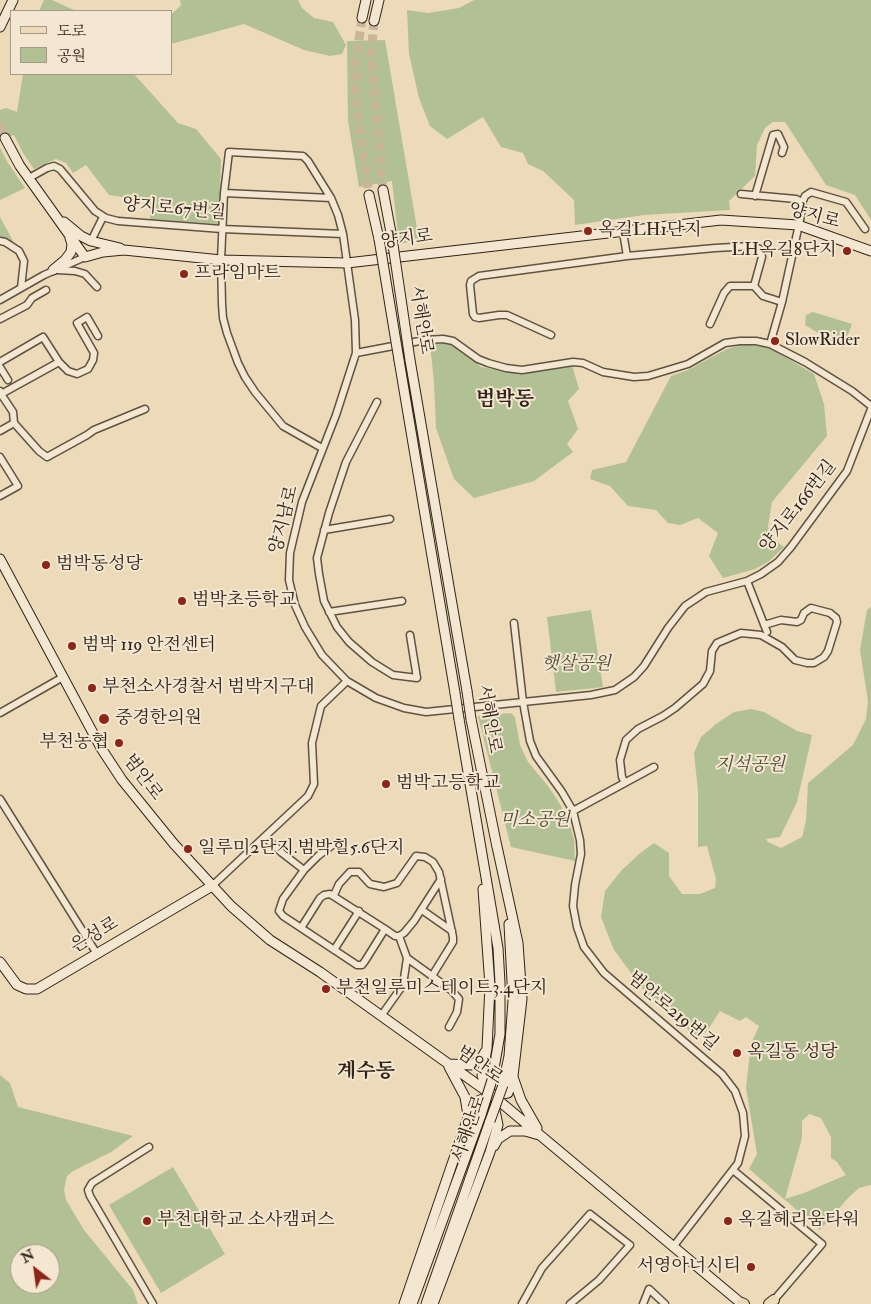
<!DOCTYPE html>
<meta charset="utf-8">
<style>
body{margin:0}
#map{position:relative;width:871px;height:1304px;overflow:hidden;background:#ecdab8;font-family:"IM FELL Double Pica","Noto Serif KR",serif}
canvas{display:block}
.legend{position:absolute;left:10px;top:10px;width:162px;height:65px;box-sizing:border-box;background:#f3e7d1;border:1px solid #a69988;margin:0;padding:6px 9px;list-style:none;font-size:15px;color:#32241a}
.legend li{display:flex;align-items:center;gap:10px;height:25px}
.legend b{width:25px;border:1px solid #a69988}
.north{position:absolute;left:10px;top:1244px;width:50px;height:50px;box-sizing:border-box;background:#f3e7d1;border:1px solid #a69988;border-radius:50%;rotate:330deg;font-size:14px;font-weight:700;line-height:20px;text-align:center;color:#32241a}
.north::after{content:'';display:block;margin:auto;width:18px;height:22px;background:#8f2418;clip-path:polygon(50% 0,100% 100%,50% 72%,0 100%)}
</style>
<div id="map">
<canvas width="871" height="1304"></canvas>
<ul class="legend">
<li><b style="height:6px;background:#ecdab8"></b>도로</li>
<li><b style="height:14px;background:#b2c193"></b>공원</li>
</ul>
<div class="north">N</div>
</div>
<script>
const ctx = document.querySelector('canvas').getContext('2d');
ctx.lineJoin = 'round';
function fillPath(path, color) {
  ctx.fillStyle = color;
  ctx.fill(path, 'evenodd');
}
function shape(rows) {
  const path = new Path2D();
  for (const r of rows) {
    path.moveTo(r[0], r[1]);
    for (let i = 2; i < r.length; i += 2) path.lineTo(r[i], r[i + 1]);
  }
  return path;
}
function stroke(path, color, width, dash) {
  ctx.strokeStyle = color;
  ctx.lineWidth = width;
  ctx.lineCap = dash ? 'butt' : 'round';
  ctx.setLineDash(dash || []);
  ctx.stroke(path);
}
function drawText(font, color, halo, rows, align = 'center') {
  ctx.font = font + ' "IM FELL Double Pica","Noto Serif KR",serif';
  ctx.lineWidth = 4;
  ctx.setLineDash([]);
  ctx.textBaseline = 'middle';
  ctx.strokeStyle = halo;
  ctx.fillStyle = color;
  for (const [text, x, y, turn = 0] of rows) {
    ctx.save();
    ctx.translate(x, y);
    ctx.rotate((+turn || 0) * Math.PI / 180);
    ctx.textAlign = isNaN(turn) ? turn : align;
    if (halo) ctx.strokeText(text, 0, 0);
    ctx.fillText(text, 0, 0);
    ctx.restore();
  }
}
fillPath(shape([
 [44,0,52,0,76,11,39,11],
 [180,0,298,0,302,8,314,18,333,22,346,45,342,54,330,56,304,50,244,24,171,44,171,15,181,5],
 [474,0,871,0,871,220,855,195,826,185,785,122,773,122,765,128,757,145,755,176,729,201,730,210,644,215,575,225,574,200,543,171,528,164,523,153,501,147,483,117,447,139,430,126,419,98,409,54,407,10,428,13,459,8],
 [385,40,419,240,399,244,392,181,359,187,348,121,347,41],
 [23,74,134,74,178,123,196,129,221,159,219,224,150,219,150,201,109,195,86,165,73,173,66,163,56,159,34,169,23,153,14,135,0,140,0,110,6,108,17,112],
 [0,148,8,163,25,188,0,200],
 [0,217,14,243,0,237],
 [813,312,852,324,843,348,805,325,806,315],
 [443,343,453,345,468,355,481,367,522,373,572,365,579,389,568,401,578,429,567,444,573,452,534,481,474,498,454,479,436,428,434,382,430,344],
 [745,344,770,348,814,374,824,404,827,436,772,502,768,526,772,538,784,547,768,562,755,569,723,578,709,556,718,533,698,518,680,525,668,523,656,510,628,506,610,486,590,479,592,470,626,462,671,376,688,370,727,349],
 [871,607,871,1185,859,1188,849,1197,820,1230,749,1169,757,1154,746,1088,751,1044,759,1026,746,1017,740,1021,720,1011,707,1031,697,1038,664,1007,651,1000,614,950,601,917,605,891,621,871,639,854,654,843,669,853,669,876,682,894,700,894,715,888,716,879,707,846,698,847,698,791,694,753,701,737,716,724,734,712,751,709,764,712,797,731,812,735,797,802,780,837,766,839,768,842,781,848,802,837,806,821,808,783,853,745,866,719,868,701,860,650,867,610],
 [809,1114,821,1118,831,1137,831,1158,837,1162,846,1175,804,1193,785,1199,802,1138,802,1121],
 [591,610,603,687,556,692,547,617],
 [511,713,515,717,520,745,528,762,548,786,560,804,569,823,574,839,575,861,511,847,478,716],
 [0,1075,10,1083,18,1107,133,1136,111,1152,73,1171,67,1176,64,1190,66,1200,84,1230,133,1290,138,1304,0,1304],
 [20,1254,50,1254,50,1284,20,1284],
 [173,1167,225,1254,161,1293,109,1205]
]), '#b2c193');
stroke(shape([
 [362,18,356,61,356,86,357,111,369,195],
 [374,21,371,56,383,190],
 [0,124,5,138]
]), '#c7b698', 9, [9, 4.5]);
const street = shape([
 [29,178,47,168,54,166,60,169,95,211,106,218,118,221,222,229,343,234],
 [224,193,331,198],
 [741,194,796,199,800,201,803,206,782,302,770,344],
 [755,196,773,135,778,134,784,147,782,153],
 [802,203,805,196,811,192,846,202,865,229],
 [623,232,627,256],
 [0,241,5,242,19,251,24,261,21,288],
 [91,241,103,217],
 [57,270,75,271,85,274,97,287],
 [0,300,44,275,85,257],
 [0,319,27,305,32,298,46,290],
 [710,324,724,293,730,286,754,286,763,296,782,302],
 [551,335,507,315,499,315,479,318,475,317,473,314,470,285,471,281,479,276,627,256,715,248,752,246,760,249,762,257,754,286],
 [356,353,425,340,443,339,453,341,478,359,488,363,506,368,522,370,573,362,583,363,603,372,634,377,648,376,688,364,725,343,740,341,756,341,770,344,805,362,852,391,871,406],
 [0,362,43,337,59,362,1,394,0,391],
 [59,362,68,371,77,374,88,369,93,360,94,353,77,323,87,317,98,336],
 [0,367,8,380],
 [1,394,13,412,14,423,39,451,47,457,87,435,94,430,145,409],
 [377,402,346,462,329,513,317,558,319,574,324,601,337,627,349,642,372,662,393,675,417,678,410,635],
 [0,431,14,423],
 [322,448,283,426,255,392,245,377,238,363,227,333,223,318,222,304,221,260,224,193,229,152,303,156,308,161,331,198,338,215,343,234,355,320,356,353,336,415,302,502,290,553,289,580,295,605,305,627,322,655,347,681,376,698,404,708,426,712,591,695,615,690,634,677,644,666,668,628,685,606,706,592,747,581,761,574,778,562,791,547,847,471,871,409],
 [0,457,18,486,0,496],
 [324,530,390,519],
 [747,581,767,632],
 [329,612,402,601],
 [514,623,523,702,530,741,536,756,562,792,573,811,580,840,581,854,575,885,573,906,577,927,584,947,604,973,722,1074,735,1091,743,1113,745,1136,738,1163,673,1247],
 [0,713,63,677],
 [625,783,622,777,620,760,626,740,638,729,663,716,675,708,703,684,710,671,712,651,717,643,741,633,761,635,782,647,795,660,807,663,814,663,824,657,828,651,837,622,836,618,830,613,811,608,804,613,801,620,797,622,781,620,764,625],
 [0,799,97,954],
 [573,811,654,767],
 [265,837,282,853,304,870],
 [335,843,318,856,304,870,283,899,279,911,283,916,357,965,362,965,365,961,385,929,395,936,399,936,404,933,414,921,441,879],
 [212,886,308,796,314,784,312,743,321,706,347,681],
 [334,895,339,884,350,872,359,872,370,884,384,887,397,883,416,856,425,857,433,862,439,872,453,937,453,942,432,976,452,991,459,999,457,1012,449,1027],
 [422,910,452,931],
 [301,928,320,898,324,895,330,894,385,929],
 [334,950,359,911],
 [407,958,432,976],
 [381,1016,403,985,407,958,399,936],
 [149,1147,92,1183,88,1190,90,1196,153,1304],
 [733,1170,822,1244,774,1300,774,1303],
 [522,1304,542,1268,590,1214,630,1245,599,1280,570,1304],
 [643,1304,649,1289,665,1304]
]);
const secondary = shape([
 [362,18,366,0],
 [374,21,379,0],
 [0,27,13,0],
 [5,138,20,166,85,257,103,252,124,250,221,260,347,263,721,220,798,225,871,251],
 [383,190,392,238],
 [369,195,379,239],
 [64,222,81,236,91,241,120,248],
 [53,270,65,260,71,252,72,244,70,238],
 [399,360,455,693],
 [410,360,467,691],
 [0,559,101,748,122,780,174,844,231,906,270,940,320,972,492,1095,742,1304],
 [459,719,498,948,500,983,500,1034,492,1080],
 [471,719,497,847],
 [483,889,490,986,487,1048,482,1076,491,1093],
 [0,962,17,985,26,989,37,989,212,886],
 [449,1064,471,1065,481,1059,485,1052],
 [449,1067,465,1097,468,1115],
 [513,1077,521,1100,537,1128],
 [503,1085,509,1056,513,1001,509,924],
 [495,1095,508,1093,513,1076,522,999,518,943,496,842],
 [494,1146,498,1139,510,1131,525,1131,539,1135],
 [404,1304,473,1103,492,1095],
 [412,1304,481,1115],
 [426,1304,490,1121],
 [433,1304,490,1152,498,1125,494,1106]
]);
const primary = shape([
 [742,1303,744,1304],
 [769,1304,774,1300]
]);
stroke(street, '#605242', 9);
stroke(secondary, '#32241a', 11);
stroke(primary, '#32241a', 12);
stroke(street, '#f3e7d1', 6);
stroke(secondary, '#f3e7d1', 9);
stroke(primary, '#ecdab8', 10);
const secondaryBridge = shape([
 [392,238,410,360],
 [379,239,399,360],
 [467,691,471,719],
 [455,693,459,719],
 [481,1115,492,1080],
 [490,1121,503,1085]
]);
stroke(secondaryBridge, '#32241a', 11, []);
stroke(secondaryBridge, '#f3e7d1', 9);
for (const [x, y, r, color] of [
 [588,231,5,"#8f2418"],
 [847,251,5,"#8f2418"],
 [184,274,5,"#8f2418"],
 [775,341,5,"#8f2418"],
 [46,565,5,"#8f2418"],
 [182,601,5,"#8f2418"],
 [72,646,5,"#8f2418"],
 [92,688,5,"#8f2418"],
 [104,719,6,"#8f2418"],
 [119,743,5,"#8f2418"],
 [386,784,5,"#8f2418"],
 [188,849,5,"#8f2418"],
 [326,989,5,"#8f2418"],
 [737,1053,5,"#8f2418"],
 [147,1221,5,"#8f2418"],
 [728,1221,5,"#8f2418"],
 [751,1267,5,"#8f2418"]
]) {
  const dot = new Path2D();
  dot.arc(x, y, r, 0, 2 * Math.PI);
  ctx.fillStyle = color;
  ctx.fill(dot);
  stroke(dot, '#f3e7d1', 2);
}
drawText('18px', '#32241a', '#f3e7d1', [
 ["양지로67번길",174,210,5],
 ["양지로",814,217,15],
 ["양지로",407,240,-7],
 ["서해안로",420,320,81],
 ["양지로166번길",799,507,-52],
 ["양지남로",285,520,-76],
 ["서해안로",488,719,80],
 ["범안로",142,778,53],
 ["은성로",95,936,-31],
 ["범안로219번길",672,1012,40],
 ["범안로",479,1066,35],
 ["서해안로",470,1129,-71]
]);
drawText('18px', '#32241a', '#f3e7d1', [
 ["옥길LH1단지",598,231],
 ["LH옥길8단지",837,251,"right"],
 ["프라임마트",194,274],
 ["SlowRider",785,341],
 ["범박동성당",56,565],
 ["범박초등학교",192,601],
 ["범박 119 안전센터",82,646],
 ["부천소사경찰서 범박지구대",102,688],
 ["중경한의원",115,719],
 ["부천농협",109,743,"right"],
 ["범박고등학교",396,784],
 ["일루미2단지.범박힐5.6단지",198,849],
 ["부천일루미스테이트3.4단지",336,989],
 ["옥길동 성당",747,1053],
 ["부천대학교 소사캠퍼스",157,1221],
 ["옥길헤리움타워",738,1221],
 ["서영아너시티",741,1267,"right"]
], 'left');
drawText('italic 18px', '#524b38', '#f3e7d1', [
 ["햇살공원",576,665],
 ["지석공원",750,766],
 ["미소공원",535,821]
]);
drawText('bold 20px', '#32241a', '#f3e7d1', [
 ["범박동",505,401],
 ["계수동",366,1073]
]);
</script>
